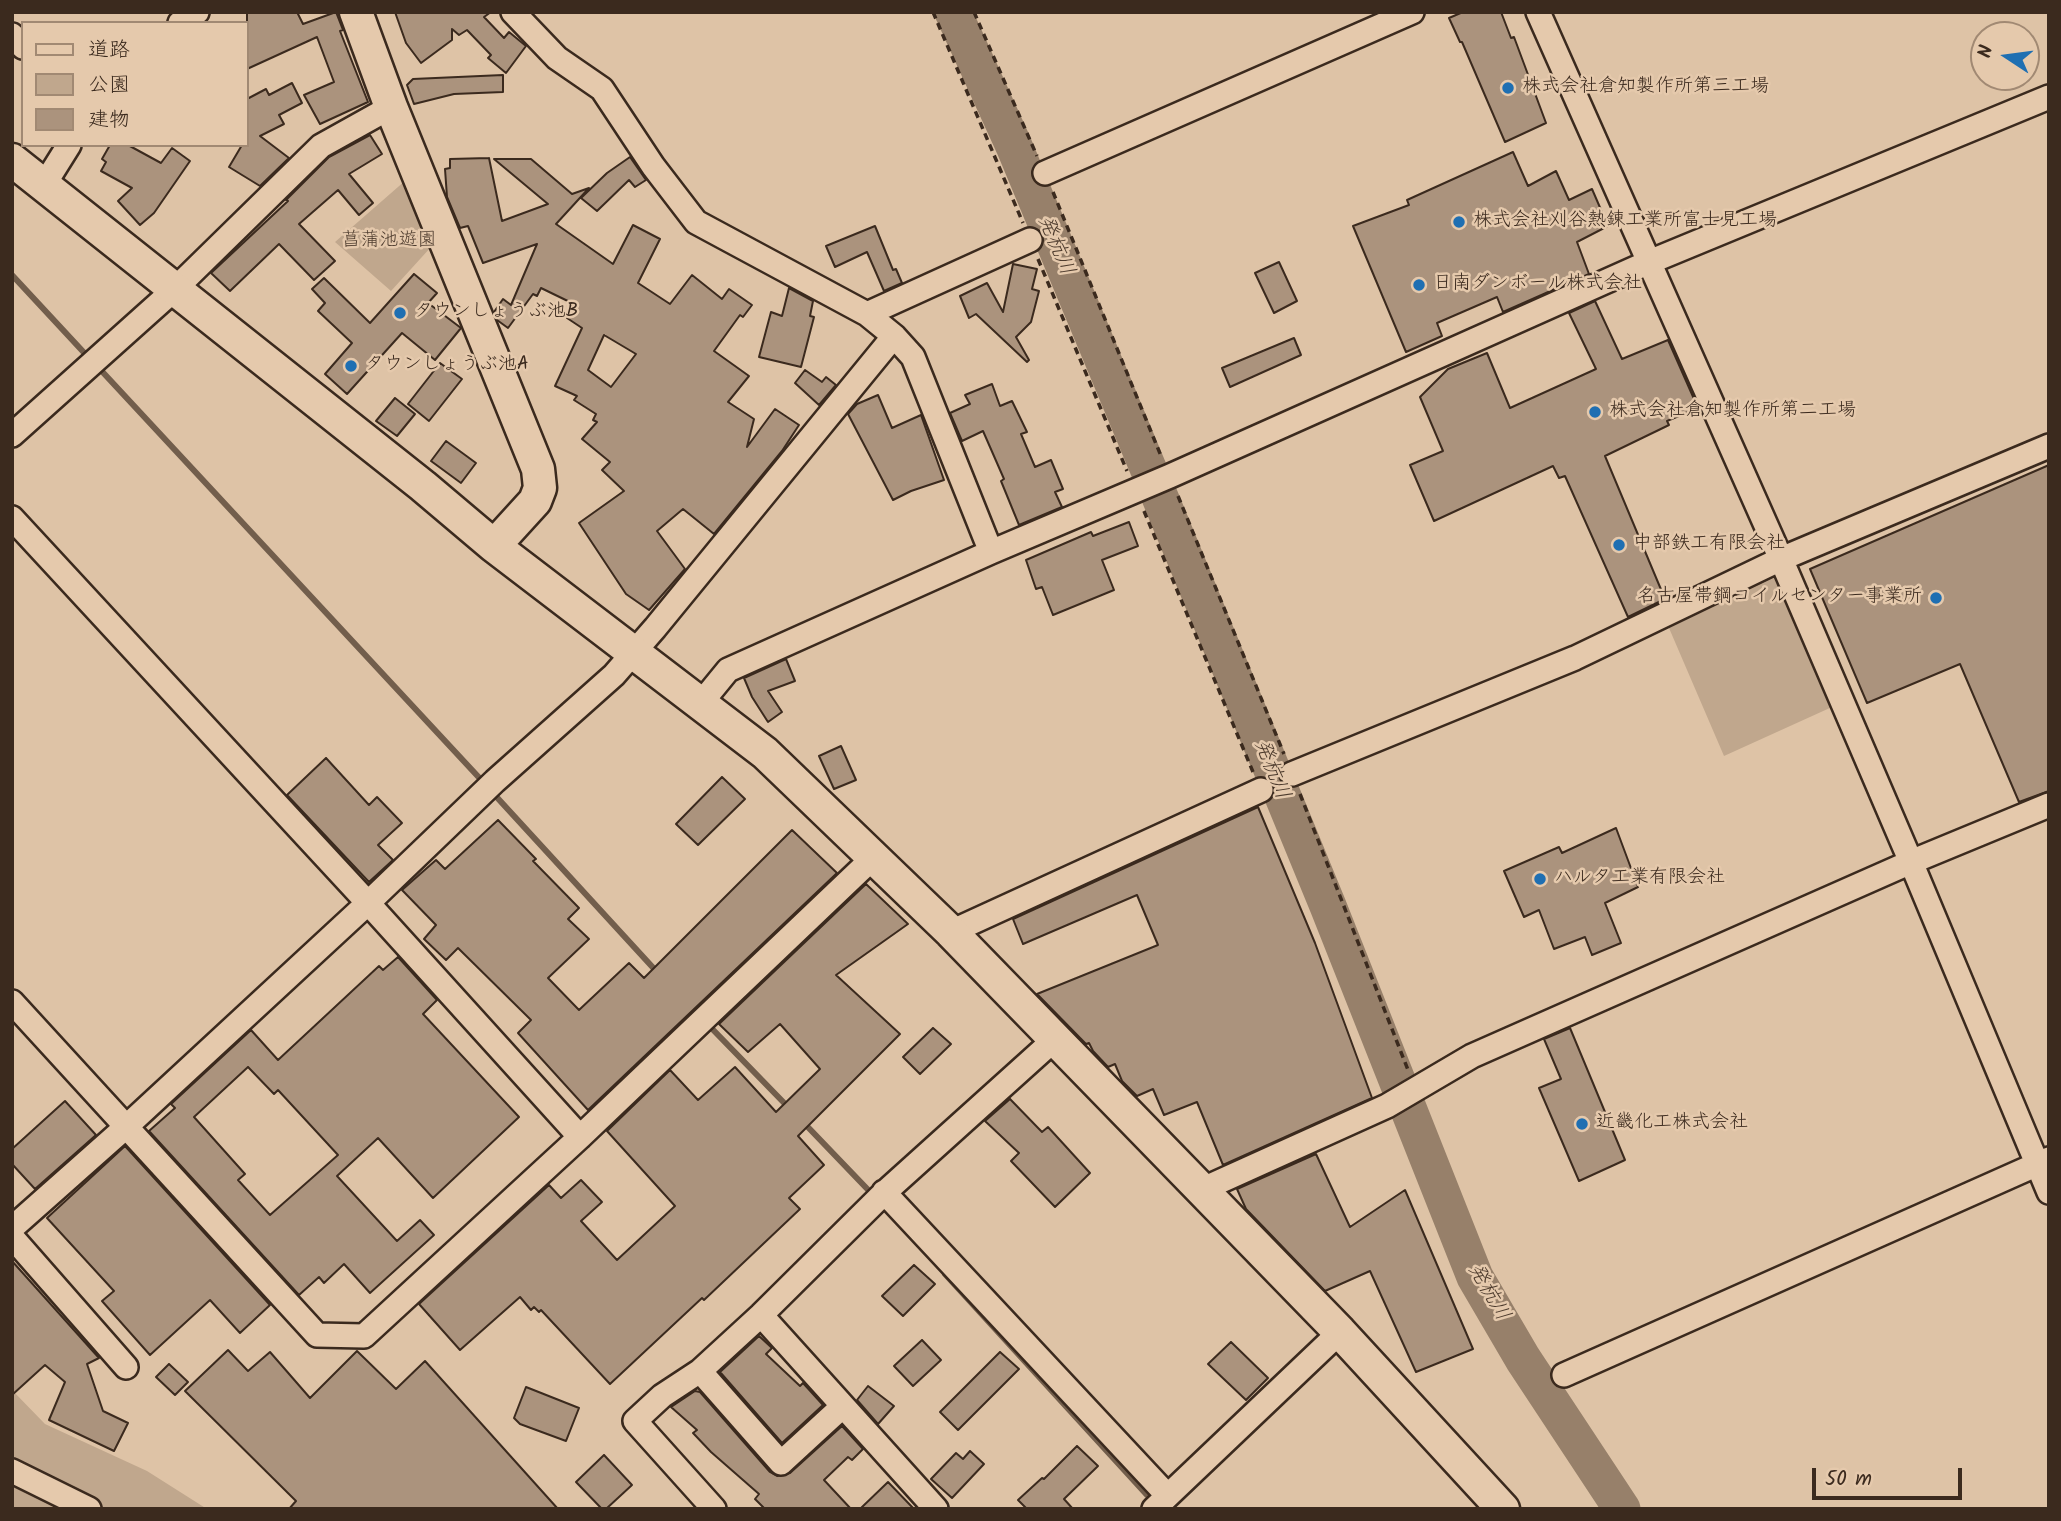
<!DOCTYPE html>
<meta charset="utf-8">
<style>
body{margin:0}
#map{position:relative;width:2061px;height:1521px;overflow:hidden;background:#dec3a6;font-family:Kalam,"Klee One",sans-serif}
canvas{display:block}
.frame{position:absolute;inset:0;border:14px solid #3b2a1e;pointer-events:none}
.legend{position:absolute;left:21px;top:21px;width:228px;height:126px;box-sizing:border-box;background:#e5c9ac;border:2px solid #a18973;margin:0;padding:9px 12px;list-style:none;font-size:21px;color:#3b2a1e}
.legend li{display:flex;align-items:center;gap:14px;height:35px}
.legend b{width:35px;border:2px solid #a18973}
.north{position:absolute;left:1970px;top:21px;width:70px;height:70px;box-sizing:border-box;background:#e5c9ac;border:2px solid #a18973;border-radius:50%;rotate:283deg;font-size:19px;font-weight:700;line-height:28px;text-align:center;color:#3b2a1e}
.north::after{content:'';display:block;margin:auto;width:24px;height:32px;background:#1f6fb2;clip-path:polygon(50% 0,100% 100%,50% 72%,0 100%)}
.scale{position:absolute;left:1812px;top:1468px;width:150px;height:32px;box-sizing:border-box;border:4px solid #3b2a1e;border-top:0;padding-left:9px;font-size:21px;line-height:24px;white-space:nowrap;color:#3b2a1e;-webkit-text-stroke:5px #e5c9ac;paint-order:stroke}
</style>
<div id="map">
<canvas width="2061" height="1521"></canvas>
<div class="frame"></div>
<ul class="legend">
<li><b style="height:9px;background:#e5c9ac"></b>道路</li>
<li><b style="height:19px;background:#c0a78d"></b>公園</li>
<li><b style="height:19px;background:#ab937d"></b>建物</li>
</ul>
<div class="north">N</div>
<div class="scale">50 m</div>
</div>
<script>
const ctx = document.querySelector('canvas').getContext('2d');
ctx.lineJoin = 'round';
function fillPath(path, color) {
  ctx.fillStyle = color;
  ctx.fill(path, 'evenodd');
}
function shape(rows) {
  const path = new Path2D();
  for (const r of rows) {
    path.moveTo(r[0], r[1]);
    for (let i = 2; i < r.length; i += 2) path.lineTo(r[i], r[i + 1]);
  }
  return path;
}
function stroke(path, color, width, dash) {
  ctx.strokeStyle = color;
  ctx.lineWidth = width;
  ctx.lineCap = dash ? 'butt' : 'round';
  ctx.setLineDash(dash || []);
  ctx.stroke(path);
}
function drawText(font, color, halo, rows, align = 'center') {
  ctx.font = font + ' Kalam,"Klee One",sans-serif';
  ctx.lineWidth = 5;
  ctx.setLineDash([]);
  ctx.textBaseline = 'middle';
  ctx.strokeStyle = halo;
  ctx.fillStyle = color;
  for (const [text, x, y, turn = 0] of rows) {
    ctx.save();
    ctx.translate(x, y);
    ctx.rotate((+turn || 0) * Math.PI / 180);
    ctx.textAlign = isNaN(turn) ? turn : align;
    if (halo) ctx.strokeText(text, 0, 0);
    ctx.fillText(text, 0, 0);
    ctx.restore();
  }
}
fillPath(shape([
 [406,180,431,247,391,291,335,242],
 [1774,578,1832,707,1724,756,1669,628],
 [12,1390,45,1424,147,1471,207,1509,12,1509]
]), '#c0a78d');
stroke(shape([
 [12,275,89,358],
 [97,366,485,784],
 [492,792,657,972],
 [689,1005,789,1108],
 [804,1123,874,1196],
 [945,1274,1147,1495,1156,1502]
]), '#725e4c', 6);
stroke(shape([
 [953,12,1014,146,1148,468,1328,906,1475,1277,1523,1359,1622,1509]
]), '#97806a', 37);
const building = shape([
 [247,12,297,12,303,24,336,12,343,30,340,31,368,102,320,124,304,95,334,82,317,37,247,69,247,12],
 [395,12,491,12,484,17,504,38,509,32,526,46,506,73,488,58,491,55,467,30,459,35,452,29,452,40,421,63,406,43,395,12],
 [1463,12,1501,12,1511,38,1514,37,1546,123,1505,142,1462,42,1460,42,1449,18,1463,12],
 [503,75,503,92,454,94,414,104,407,85,413,79,503,75],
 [292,83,302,103,279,115,284,124,260,136,289,158,260,186,229,167,242,145,247,145,247,99,266,89,269,95,292,83],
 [370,135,382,154,349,174,373,203,359,215,338,190,299,224,335,261,314,280,279,244,230,291,211,273,288,201,286,200,329,157,370,135],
 [110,145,128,145,161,163,172,148,190,161,154,213,140,225,118,201,132,188,101,171,106,162,102,159,110,145],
 [1513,152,1528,186,1556,171,1569,200,1592,189,1608,226,1577,242,1589,274,1503,312,1497,297,1437,323,1442,336,1406,352,1353,226,1409,205,1407,200,1513,152],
 [630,157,646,180,635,187,629,180,597,211,581,198,607,173,630,157],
 [489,158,502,221,548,204,494,159,531,159,572,194,589,188,556,224,613,264,633,225,660,239,638,283,670,304,692,275,722,299,729,289,752,305,743,317,740,315,714,351,749,376,728,402,754,419,747,447,775,409,799,425,782,451,714,534,683,509,657,531,685,569,649,610,626,594,579,523,624,491,602,470,610,462,582,439,597,422,593,420,596,414,574,400,577,396,555,386,582,328,567,318,576,305,541,288,537,296,533,294,508,328,497,320,494,312,503,299,511,305,537,244,483,263,468,226,460,228,447,197,445,169,450,168,450,159,489,158],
 [604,335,636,354,611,387,588,370,604,335],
 [875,226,893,270,896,269,902,283,884,291,867,252,835,267,826,246,875,226],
 [1279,262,1297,301,1274,313,1255,273,1279,262],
 [1013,264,1037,269,1032,289,1039,291,1031,322,1016,337,1029,360,1027,362,976,314,969,318,960,296,987,283,1003,312,1013,264],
 [414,274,437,293,428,303,461,328,435,360,402,333,347,394,325,374,352,343,318,311,325,303,312,289,324,278,370,323,414,274],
 [789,288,813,301,810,316,814,317,801,367,759,357,771,312,782,316,789,288],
 [1595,301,1622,359,1668,340,1698,408,1667,421,1669,425,1605,456,1665,599,1628,617,1565,476,1559,478,1553,466,1434,521,1410,465,1443,451,1420,397,1448,369,1487,353,1510,408,1596,369,1569,313,1595,301],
 [1294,338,1301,355,1230,387,1222,368,1294,338],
 [440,363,462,379,429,421,408,404,440,363],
 [805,370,822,382,826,377,836,385,819,405,795,383,805,370],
 [992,384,1000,406,1012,401,1027,432,1021,434,1035,467,1051,460,1063,489,1055,492,1062,507,1019,525,1001,481,1004,479,983,431,962,441,950,413,970,404,965,395,992,384],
 [878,395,892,428,921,415,944,480,911,491,893,500,848,414,857,404,878,395],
 [395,398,415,414,397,436,376,421,395,398],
 [446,441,476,463,461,483,431,461,446,441],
 [2049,465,2049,791,2019,802,1960,664,1867,703,1810,569,2049,465],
 [1129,522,1138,546,1102,560,1114,590,1053,615,1042,587,1036,589,1026,560,1091,532,1093,536,1129,522],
 [786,659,795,681,768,691,782,712,768,722,752,697,744,678,786,659],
 [841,746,856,780,834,789,819,756,841,746],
 [326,758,369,805,377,797,402,823,378,845,393,860,369,882,287,795,326,758],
 [722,777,745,799,698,845,676,824,722,777],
 [1258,807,1315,943,1372,1098,1223,1165,1197,1102,1164,1115,1153,1089,1137,1096,1122,1081,1115,1064,1108,1067,1093,1051,1089,1043,1086,1044,1037,994,1158,945,1137,895,1023,944,1013,919,1258,807],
 [498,820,536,859,533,861,579,908,568,919,589,939,548,978,579,1010,629,963,644,978,792,830,837,873,588,1110,518,1033,531,1020,458,948,446,960,424,939,436,925,402,890,436,860,445,869,498,820],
 [1616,828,1638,887,1605,903,1621,943,1592,955,1585,937,1554,949,1539,910,1524,917,1504,871,1559,847,1562,853,1616,828],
 [866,884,908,924,836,975,900,1034,798,1136,824,1165,789,1198,800,1209,704,1300,702,1298,610,1384,541,1310,539,1312,534,1307,531,1310,520,1297,460,1350,419,1304,549,1185,561,1198,581,1180,602,1202,581,1221,617,1260,675,1206,607,1131,670,1070,698,1100,735,1067,776,1112,820,1069,780,1024,748,1052,719,1024,866,884],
 [398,957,437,1000,423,1014,519,1117,433,1198,378,1138,337,1176,397,1241,420,1220,434,1235,370,1293,344,1264,324,1283,319,1277,299,1295,149,1131,175,1108,171,1104,251,1030,278,1060,379,966,383,970,398,957],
 [248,1067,274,1094,278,1090,338,1155,270,1215,238,1180,245,1174,194,1117,248,1067],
 [933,1028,951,1044,920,1074,903,1057,933,1028],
 [1570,1028,1625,1160,1579,1181,1539,1088,1561,1079,1544,1039,1570,1028],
 [1010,1099,1042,1132,1048,1127,1090,1173,1055,1207,1011,1161,1019,1153,985,1121,1010,1099],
 [65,1101,96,1135,35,1189,12,1164,12,1149,65,1101],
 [125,1146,270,1305,240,1333,210,1300,150,1355,102,1301,114,1291,47,1218,125,1146],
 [1316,1154,1350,1227,1405,1190,1473,1349,1416,1372,1370,1271,1325,1291,1246,1209,1237,1189,1316,1154],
 [12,1261,99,1358,87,1364,103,1411,128,1423,114,1451,49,1420,65,1382,45,1365,12,1395,12,1261],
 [914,1265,935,1284,903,1316,882,1296,914,1265],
 [759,1336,772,1348,766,1354,800,1386,803,1383,823,1405,782,1443,720,1372,759,1336],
 [922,1340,941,1360,913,1386,894,1366,922,1340],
 [1231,1342,1268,1378,1246,1400,1208,1364,1231,1342],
 [228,1350,248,1371,270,1352,310,1398,357,1351,396,1389,425,1361,558,1509,289,1509,296,1501,185,1391,228,1350],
 [1000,1352,1019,1369,958,1430,940,1412,1000,1352],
 [169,1364,188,1382,175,1395,156,1377,169,1364],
 [868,1386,894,1406,878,1424,857,1400,868,1386],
 [526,1387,579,1408,566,1441,520,1424,514,1418,526,1387],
 [695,1391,700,1392,770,1472,777,1476,790,1473,842,1426,863,1449,852,1460,848,1457,824,1480,851,1509,765,1509,755,1499,759,1494,711,1452,693,1433,697,1430,671,1407,695,1391],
 [1077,1446,1098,1466,1064,1499,1073,1509,1027,1509,1018,1500,1042,1478,1044,1479,1077,1446],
 [970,1451,984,1464,952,1498,931,1479,956,1453,963,1459,970,1451],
 [604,1455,632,1485,606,1509,602,1509,576,1482,604,1455],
 [888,1482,914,1509,860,1509,888,1482]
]);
fillPath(building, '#ab937d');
stroke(building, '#3b2a1e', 2);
const street = shape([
 [1538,12,1781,559,1911,862,2049,1192],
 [180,23,197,12],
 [12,35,23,47],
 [1045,173,1412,12],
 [44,185,69,145],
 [867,314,1030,240],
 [894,336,913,357,991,552],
 [12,435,175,289,321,146,391,107],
 [12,518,368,903,580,1137],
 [701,703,728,670,991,552,1170,476,1647,263,2049,97],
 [1292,774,1575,658,1781,559,2049,446],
 [951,932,1261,790],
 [12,1002,317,1335,364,1336,580,1137,875,856],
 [1201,1190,1387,1106,1472,1056,1911,862,2049,805],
 [884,1192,1167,1495],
 [12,1228,127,1126,368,903,495,781,614,675,655,628,894,336,867,314,696,222,653,166,602,89,557,58,513,12],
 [12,1237,126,1367],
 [761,1315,936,1509],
 [700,1371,781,1463,843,1406],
 [1564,1375,2049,1159],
 [12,1471,89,1509],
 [714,1509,635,1421,662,1396,700,1371,761,1315,883,1194,1055,1039],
 [1154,1509,1340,1332]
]);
const secondary = shape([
 [356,12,391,107,538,469,540,488,535,501,494,546],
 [12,160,423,486,494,546,765,753,951,932,1340,1332,1503,1509]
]);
stroke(street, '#3b2a1e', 28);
stroke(secondary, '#3b2a1e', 37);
stroke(shape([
 [933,12,1023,223],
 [974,12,1037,156],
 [1053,192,1161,456],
 [1038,259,1127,471],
 [1178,496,1284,754],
 [1144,511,1253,772],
 [1300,794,1408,1070]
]), '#3b2a1e', 3.5, [7, 5]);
stroke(street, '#e5c9ac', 23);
stroke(secondary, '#e5c9ac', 32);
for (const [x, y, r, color] of [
 [1508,88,7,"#1f6fb2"],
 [1459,222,7,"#1f6fb2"],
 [1419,285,7,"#1f6fb2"],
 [400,313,7,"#1f6fb2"],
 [351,366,7,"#1f6fb2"],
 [1595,412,7,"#1f6fb2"],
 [1619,545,7,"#1f6fb2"],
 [1936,598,7,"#1f6fb2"],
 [1540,879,7,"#1f6fb2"],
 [1582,1124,7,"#1f6fb2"]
]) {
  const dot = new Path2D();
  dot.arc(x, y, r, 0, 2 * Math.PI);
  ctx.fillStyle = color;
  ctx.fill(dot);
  stroke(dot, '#e5c9ac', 2.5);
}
drawText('19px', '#3b2a1e', '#e5c9ac', [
 ["株式会社倉知製作所第三工場",1522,88],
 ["株式会社刈谷熱錬工業所富士見工場",1473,222],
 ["日南ダンボール株式会社",1433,285],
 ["タウンしょうぶ池B",414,313],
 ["タウンしょうぶ池A",365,366],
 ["株式会社倉知製作所第二工場",1609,412],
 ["中部鉄工有限会社",1633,545],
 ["名古屋帯鋼コイルセンター事業所",1922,598,"right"],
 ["ハルタ工業有限会社",1554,879],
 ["近畿化工株式会社",1596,1124]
], 'left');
drawText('19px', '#4f3d2f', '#e5c9ac', [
 ["菖蒲池遊園",389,242]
]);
drawText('italic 21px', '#4d3b2d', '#e5c9ac', [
 ["発杭川",1054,246,67],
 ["発杭川",1270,770,68],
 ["発杭川",1487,1293,60]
]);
</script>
